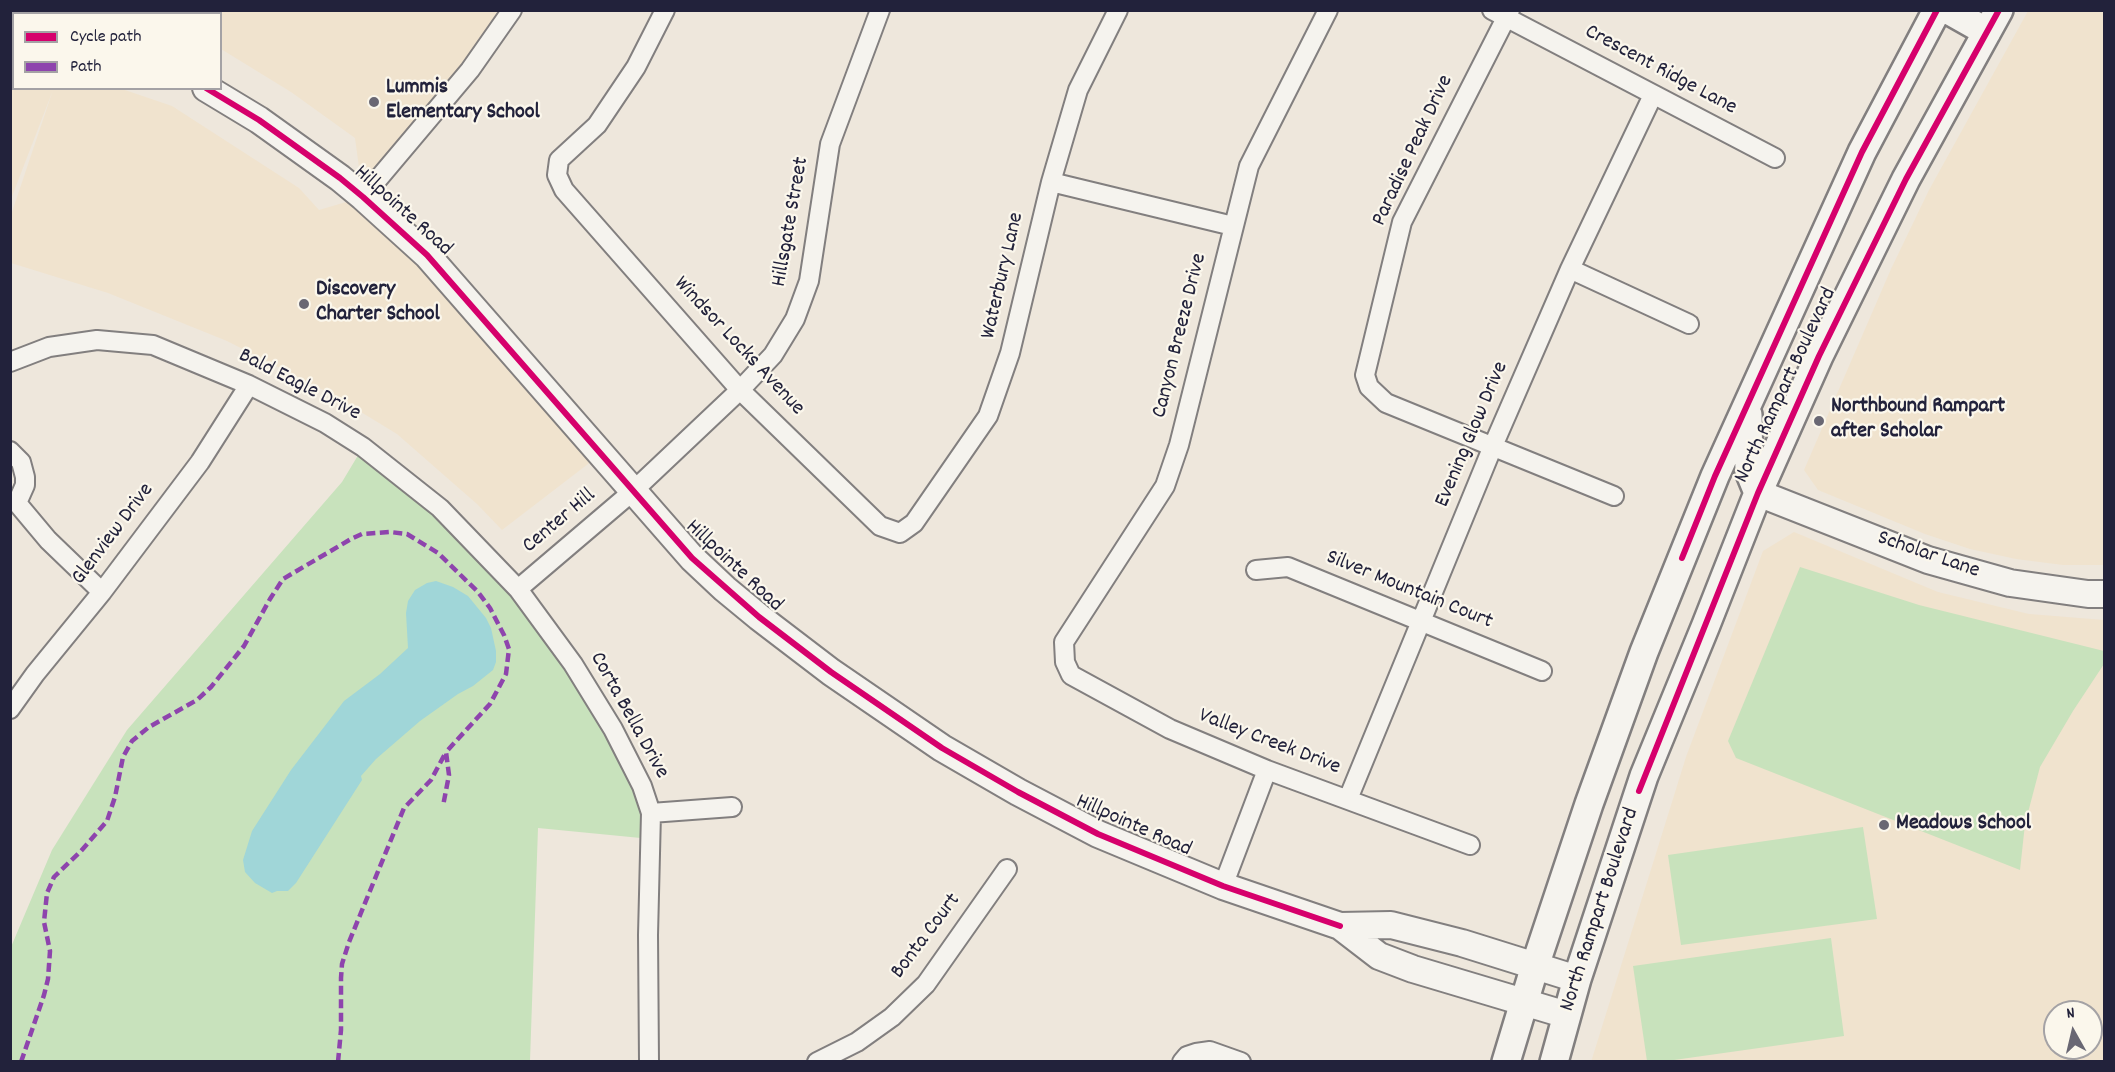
<!DOCTYPE html>
<style>
body{margin:0}
#map{position:relative;width:2115px;height:1072px;overflow:hidden;background:#eee7dc;font-family:Dekko,sans-serif}
canvas{display:block}
.frame{position:absolute;inset:0;border:12px solid #22223b;pointer-events:none}
.legend{position:absolute;left:12px;top:12px;width:210px;height:78px;box-sizing:border-box;background:#fbf7ec;border:2px solid #a4a2a5;margin:0;padding:8px 10px;list-style:none;font-size:18px;color:#22223b}
.legend li{display:flex;align-items:center;gap:12px;height:30px}
.legend b{width:30px;border:2px solid #a4a2a5}
.north{position:absolute;left:2043px;top:1000px;width:60px;height:60px;box-sizing:border-box;background:#fbf7ec;border:2px solid #a4a2a5;border-radius:50%;rotate:352deg;font-size:16px;font-weight:700;line-height:24px;text-align:center;color:#22223b}
.north::after{content:'';display:block;margin:auto;width:21px;height:27px;background:#696773;clip-path:polygon(50% 0,100% 100%,50% 72%,0 100%)}
</style>
<div id="map">
<canvas width="2115" height="1072"></canvas>
<div class="frame"></div>
<ul class="legend">
<li><b style="height:8px;background:#d6006c"></b>Cycle path</li>
<li><b style="height:8px;background:#8e44ad"></b>Path</li>
</ul>
<div class="north">N</div>
</div>
<script>
const ctx = document.querySelector('canvas').getContext('2d');
ctx.lineJoin = 'round';
function fillPath(path, color) {
  ctx.fillStyle = color;
  ctx.fill(path, 'evenodd');
}
function shape(rows) {
  const path = new Path2D();
  for (const r of rows) {
    path.moveTo(r[0], r[1]);
    for (let i = 2; i < r.length; i += 2) path.lineTo(r[i], r[i + 1]);
  }
  return path;
}
function stroke(path, color, width, dash) {
  ctx.strokeStyle = color;
  ctx.lineWidth = width;
  ctx.lineCap = dash ? 'butt' : 'round';
  ctx.setLineDash(dash || []);
  ctx.stroke(path);
}
function drawText(font, color, halo, rows, align = 'center') {
  ctx.font = font + ' Dekko,sans-serif';
  ctx.lineWidth = 4.5;
  ctx.setLineDash([]);
  ctx.textBaseline = 'middle';
  ctx.strokeStyle = halo;
  ctx.fillStyle = color;
  for (const [text, x, y, turn = 0] of rows) {
    ctx.save();
    ctx.translate(x, y);
    ctx.rotate((+turn || 0) * Math.PI / 180);
    ctx.textAlign = isNaN(turn) ? turn : align;
    if (halo) ctx.strokeText(text, 0, 0);
    ctx.fillText(text, 0, 0);
    ctx.restore();
  }
}
fillPath(shape([
 [135,11,512,11,364,197,601,454,502,530,477,504,397,434,333,395,227,341,108,293,11,263,11,215,53,90,11,199,11,53,13,54,14,88,122,89,172,106,299,188,319,210,363,197,355,138,291,92,221,49,220,14,143,14],
 [2028,11,2104,11,2104,565,2063,565,2016,559,1970,549,1925,534,1818,490,1804,470,1891,269,1929,190],
 [1794,532,1938,592,2029,614,2104,620,2104,1061,1591,1062,1686,757,1763,551],
 [2055,1012,2091,1012,2091,1048,2055,1048]
]), '#f0e3ce');
fillPath(shape([
 [363,447,518,589,642,786,651,839,538,828,530,1061,11,1062,11,947,52,850,127,730,342,482],
 [1800,567,1919,605,2104,651,2104,664,2073,711,2040,767,2025,824,2020,870,1736,758,1728,741],
 [1863,827,1877,919,1681,945,1668,855],
 [1831,938,1844,1036,1667,1061,1647,1061,1633,966]
]), '#c8e2bc');
fillPath(shape([
 [436,581,453,587,468,596,486,618,491,628,496,651,496,662,493,670,473,686,458,694,420,721,376,759,361,776,362,780,296,883,288,891,277,891,272,893,255,883,245,872,243,860,252,831,291,770,344,701,380,674,408,648,406,613,408,601,415,590,427,583]
]), '#a0d6d8');
const street = shape([
 [665,10,636,67,597,125,559,160,557,175,564,190,740,390,880,526,900,533,914,523,988,416,1010,353,1051,182,1078,90,1118,10],
 [1328,10,1249,166,1179,445,1165,486,1064,642,1065,662,1071,675,1170,729,1267,770,1470,845],
 [1492,10,1775,158],
 [1510,10,1402,222,1365,375,1369,387,1386,403,1614,496],
 [1051,182,1233,226],
 [363,197,470,70,512,10],
 [1570,269,1689,324],
 [10,362,49,347,97,340,153,345,249,385,325,423,363,447,440,508,518,589,573,664,613,729,642,786,651,813,648,935,649,1062],
 [10,451,21,462,25,477,25,485,17,503],
 [17,503,48,540,102,592],
 [1256,570,1288,567,1542,671],
 [518,589,632,492,740,390,773,355,795,319,809,281,830,144,880,10],
 [10,709,35,674,102,592,200,462,249,385],
 [1348,799,1493,446,1570,269,1653,95],
 [651,813,732,807],
 [1223,886,1267,770],
 [817,1062,857,1042,892,1017,926,984,1007,869],
 [1182,1062,1187,1056,1196,1053,1210,1051,1241,1062]
]);
const secondary = shape([
 [10,11,21,14],
 [206,88,259,120,340,178,363,197,427,255,692,558,725,589,759,617,831,672,942,748,1018,792,1098,834,1223,886,1340,926,1379,956,1413,969,1567,1015],
 [1758,493,1928,560,2010,583,2088,594,2104,594],
 [1340,926,1391,925,1462,943,1577,979]
]);
const primary = shape([
 [1948,10,1987,32],
 [1748,415,1749,471,1758,493],
 [1506,1062,1535,966,1589,804,1644,652,1715,476,1862,152,1937,10],
 [1554,1062,1577,979,1644,776,1706,625,1758,493,1819,356,1906,179,1999,10]
]);
stroke(street, '#827f7f', 22);
stroke(secondary, '#827f7f', 30);
stroke(primary, '#827f7f', 32);
stroke(street, '#f5f3ee', 18);
stroke(secondary, '#f5f3ee', 26);
stroke(primary, '#f5f3ee', 27);
stroke(shape([
 [21,1062,44,995,48,979,50,951,44,922,47,893,54,877,81,851,107,821,115,797,123,757,132,741,149,727,197,700,211,687,244,646,270,599,283,579,351,539,362,534,390,532,407,534,438,553,478,592,490,608,504,635,509,649,506,674,490,704,446,752,449,775,443,806],
 [338,1062,341,1030,341,978,342,964,349,942,404,808,431,780,446,752]
]), '#8e44ad', 4.5, [9, 4.5]);
stroke(shape([
 [206,88,259,120,340,178,363,197,427,255,692,558,759,617,831,672,942,748,1018,792,1098,834,1223,886,1340,926],
 [1682,558,1715,476,1862,152,1937,10],
 [1639,791,1758,493,1819,356,1906,179,1999,10]
]), '#d6006c', 6);
for (const [x, y, r, color] of [
 [374,102,6,"#696773"],
 [304,304,6,"#696773"],
 [1819,421,6,"#696773"],
 [1884,825,6,"#696773"]
]) {
  const dot = new Path2D();
  dot.arc(x, y, r, 0, 2 * Math.PI);
  ctx.fillStyle = color;
  ctx.fill(dot);
  stroke(dot, '#fbf7ec', 2);
}
drawText('22px', '#22223b', '#fbf7ec', [
 ["Crescent Ridge Lane",1660,71,28],
 ["Paradise Peak Drive",1414,151,-65],
 ["Hillpointe Road",402,212,42],
 ["Hillsgate Street",792,222,-80],
 ["Waterbury Lane",1004,276,-77],
 ["Canyon Breeze Drive",1181,336,-76],
 ["Windsor Locks Avenue",738,347,47],
 ["Bald Eagle Drive",299,386,27],
 ["North Rampart Boulevard",1787,386,-65],
 ["Evening Glow Drive",1473,435,-67],
 ["Center Hill",560,522,-40],
 ["Glenview Drive",114,535,-53],
 ["Scholar Lane",1928,556,19],
 ["Hillpointe Road",733,567,43],
 ["Silver Mountain Court",1409,591,22],
 ["Corta Bella Drive",628,716,61],
 ["Valley Creek Drive",1269,743,21],
 ["Hillpointe Road",1133,827,24],
 ["North Rampart Boulevard",1601,910,-72],
 ["Bonta Court",927,937,-53]
]);
drawText('bold 22px', '#22223b', '#fbf7ec', [
 ["Lummis",386,89],
 ["Elementary School",386,114],
 ["Discovery",316,291],
 ["Charter School",316,316],
 ["Northbound Rampart",1831,408],
 ["after Scholar",1831,433],
 ["Meadows School",1896,825]
], 'left');
</script>
